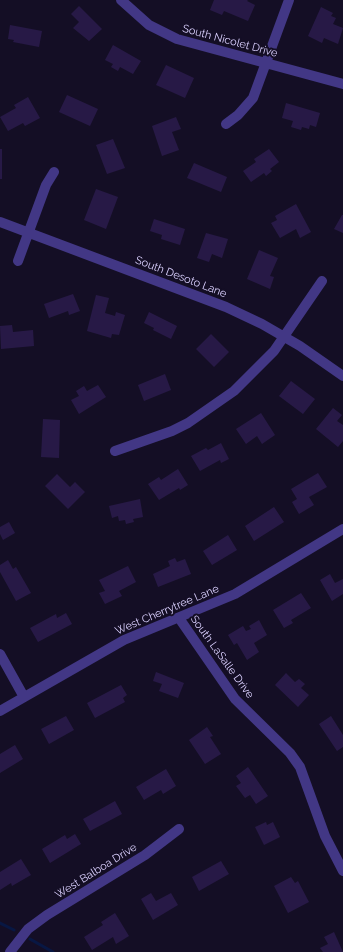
<!DOCTYPE html>
<style>
body{margin:0}
canvas{display:block;background:#140e25}
</style>
<canvas width="343" height="952"></canvas>
<script>
const ctx = document.querySelector('canvas').getContext('2d');
ctx.lineJoin = 'round';
function shape(rows) {
  const path = new Path2D();
  for (const r of rows) {
    path.moveTo(r[0], r[1]);
    for (let i = 2; i < r.length; i += 2) path.lineTo(r[i], r[i + 1]);
  }
  return path;
}
function stroke(path, color, width, dash) {
  ctx.strokeStyle = color;
  ctx.lineWidth = width;
  ctx.lineCap = dash ? 'butt' : 'round';
  ctx.setLineDash(dash || []);
  ctx.stroke(path);
}
function fillPath(path, color) {
  ctx.fillStyle = color;
  ctx.fill(path, 'evenodd');
}
function drawText(font, color, halo, rows, align = 'center') {
  ctx.font = font + ' Raleway,sans-serif';
  ctx.lineWidth = 4;
  ctx.setLineDash([]);
  ctx.textBaseline = 'middle';
  ctx.strokeStyle = halo;
  ctx.fillStyle = color;
  for (const [text, x, y, turn = 0] of rows) {
    ctx.save();
    ctx.translate(x, y);
    ctx.rotate((+turn || 0) * Math.PI / 180);
    ctx.textAlign = isNaN(turn) ? turn : align;
    if (halo) ctx.strokeText(text, 0, 0);
    ctx.fillText(text, 0, 0);
    ctx.restore();
  }
}
stroke(shape([
 [0,923,14,930],
 [30,939,53,952]
]), '#081743', 3);
fillPath(shape([
 [214,0,248,0,247,1,255,5,248,21,224,11,222,15,210,10],
 [79,6,102,29,89,41,73,28,79,22,71,14],
 [321,7,333,13,331,16,336,18,333,24,343,28,338,44,324,38,322,43,308,36],
 [10,25,42,31,39,47,13,42,14,40,8,39],
 [113,45,141,61,133,74,120,67,118,71,111,67,113,64,105,60],
 [166,65,194,78,185,98,156,85],
 [67,95,98,109,90,126,59,112],
 [28,97,40,118,25,126,23,123,8,131,0,117,16,108,14,105],
 [286,103,320,113,316,127,310,125,309,129,302,127,301,130,291,127,293,121,282,118],
 [176,117,181,129,172,132,179,150,162,156,152,126],
 [113,139,125,168,107,174,96,145],
 [0,149,2,149,2,179,0,179],
 [269,149,279,162,270,169,272,171,266,176,264,173,251,182,243,171,256,162,254,159],
 [194,163,227,177,221,192,187,178],
 [96,189,118,197,106,229,84,220],
 [296,204,311,232,300,238,296,229,280,238,271,223,277,220,275,216],
 [342,215,343,215,343,233,334,229],
 [154,219,185,229,180,245,161,239,162,235,150,231],
 [206,233,228,239,222,258,212,254,209,262,197,258],
 [259,250,278,258,270,276,274,277,270,289,247,279],
 [73,294,80,311,69,315,68,311,49,318,44,304],
 [96,295,109,298,105,313,115,316,116,312,125,315,119,335,112,334,111,338,87,331],
 [149,312,177,326,171,339,153,330,154,328,144,323],
 [12,325,13,332,33,330,34,346,1,349,0,326],
 [211,334,229,352,214,367,196,349],
 [165,374,171,390,144,401,138,385],
 [291,381,315,399,303,414,279,396],
 [98,385,106,397,79,414,71,400,79,396,76,391,84,386,87,391],
 [333,408,342,415,337,421,343,425,343,441,338,447,316,429],
 [261,413,275,435,262,444,257,436,246,444,236,429],
 [43,419,60,420,59,458,41,457],
 [221,443,229,459,221,463,220,460,200,471,191,456,206,448,208,450],
 [178,469,188,485,180,490,179,488,159,500,148,484,159,477,161,480],
 [318,473,327,487,309,497,314,505,299,514,292,502,297,499,291,489],
 [57,474,70,487,75,482,85,492,68,509,45,486],
 [140,499,143,517,133,519,134,522,126,524,125,520,119,521,118,516,112,518,109,506],
 [274,507,284,522,254,541,245,526],
 [9,522,15,533,3,540,0,534,0,527],
 [228,535,237,550,212,565,203,551],
 [175,558,177,562,185,559,191,574,158,587,153,574,170,566,168,561],
 [8,560,13,569,16,567,31,593,16,601,0,572,0,565],
 [128,566,136,582,119,591,122,596,105,604,99,593,105,591,99,580],
 [330,574,335,583,343,579,343,594,332,601,320,580],
 [301,593,311,608,291,620,293,623,284,628,273,610],
 [66,613,72,624,38,642,30,628,56,614,57,618],
 [259,620,267,635,254,643,259,652,247,660,237,643,234,645,228,635,243,626,246,631,251,629,249,626],
 [156,672,184,683,178,698,159,691,162,684,153,681],
 [286,673,295,682,299,679,305,684,301,688,309,695,298,707,275,685],
 [121,685,127,695,123,698,125,702,95,718,87,703],
 [66,716,74,730,49,744,41,729],
 [331,716,343,735,343,747,337,751,319,724],
 [207,727,213,736,210,737,221,754,205,764,189,740],
 [15,745,23,759,0,773,0,754],
 [248,767,268,796,256,804,250,795,245,798,236,786,241,783,236,776],
 [166,769,176,786,163,794,161,790,144,800,136,787],
 [115,801,122,814,90,831,83,819],
 [266,822,267,825,273,822,280,837,264,845,255,827],
 [75,834,81,844,50,863,42,849,65,835,67,839],
 [21,859,31,875,12,886,11,883,0,890,0,872],
 [221,861,229,874,199,891,192,877],
 [291,877,295,883,298,881,309,902,288,913,274,886],
 [151,893,156,901,171,893,178,905,153,920,141,899],
 [115,913,129,936,116,944,113,937,92,950,84,937,103,925,101,922],
 [334,932,343,952,323,952,320,948,328,944,324,937]
]), '#271946');
stroke(shape([
 [121,0,149,25,177,39,343,84],
 [226,124,238,115,253,98,289,0],
 [0,222,226,307,262,324,300,346,343,376],
 [18,261,46,185,54,172],
 [115,451,172,431,188,423,234,391,274,351,322,281],
 [179,618,235,699,290,753,300,767,325,836,343,871],
 [0,654,24,697],
 [0,711,124,640,235,594,343,529],
 [10,952,28,929,47,915,145,855,179,829]
]), '#423785', 10);
drawText('11px', '#dbd1ff', '#140e25', [
 ["South Nicolet Drive",230,41,15],
 ["South Desoto Lane",181,277,21],
 ["West Cherrytree Lane",167,610,-23],
 ["South LaSalle Drive",222,657,54],
 ["West Balboa Drive",96,871,-32]
]);
</script>
